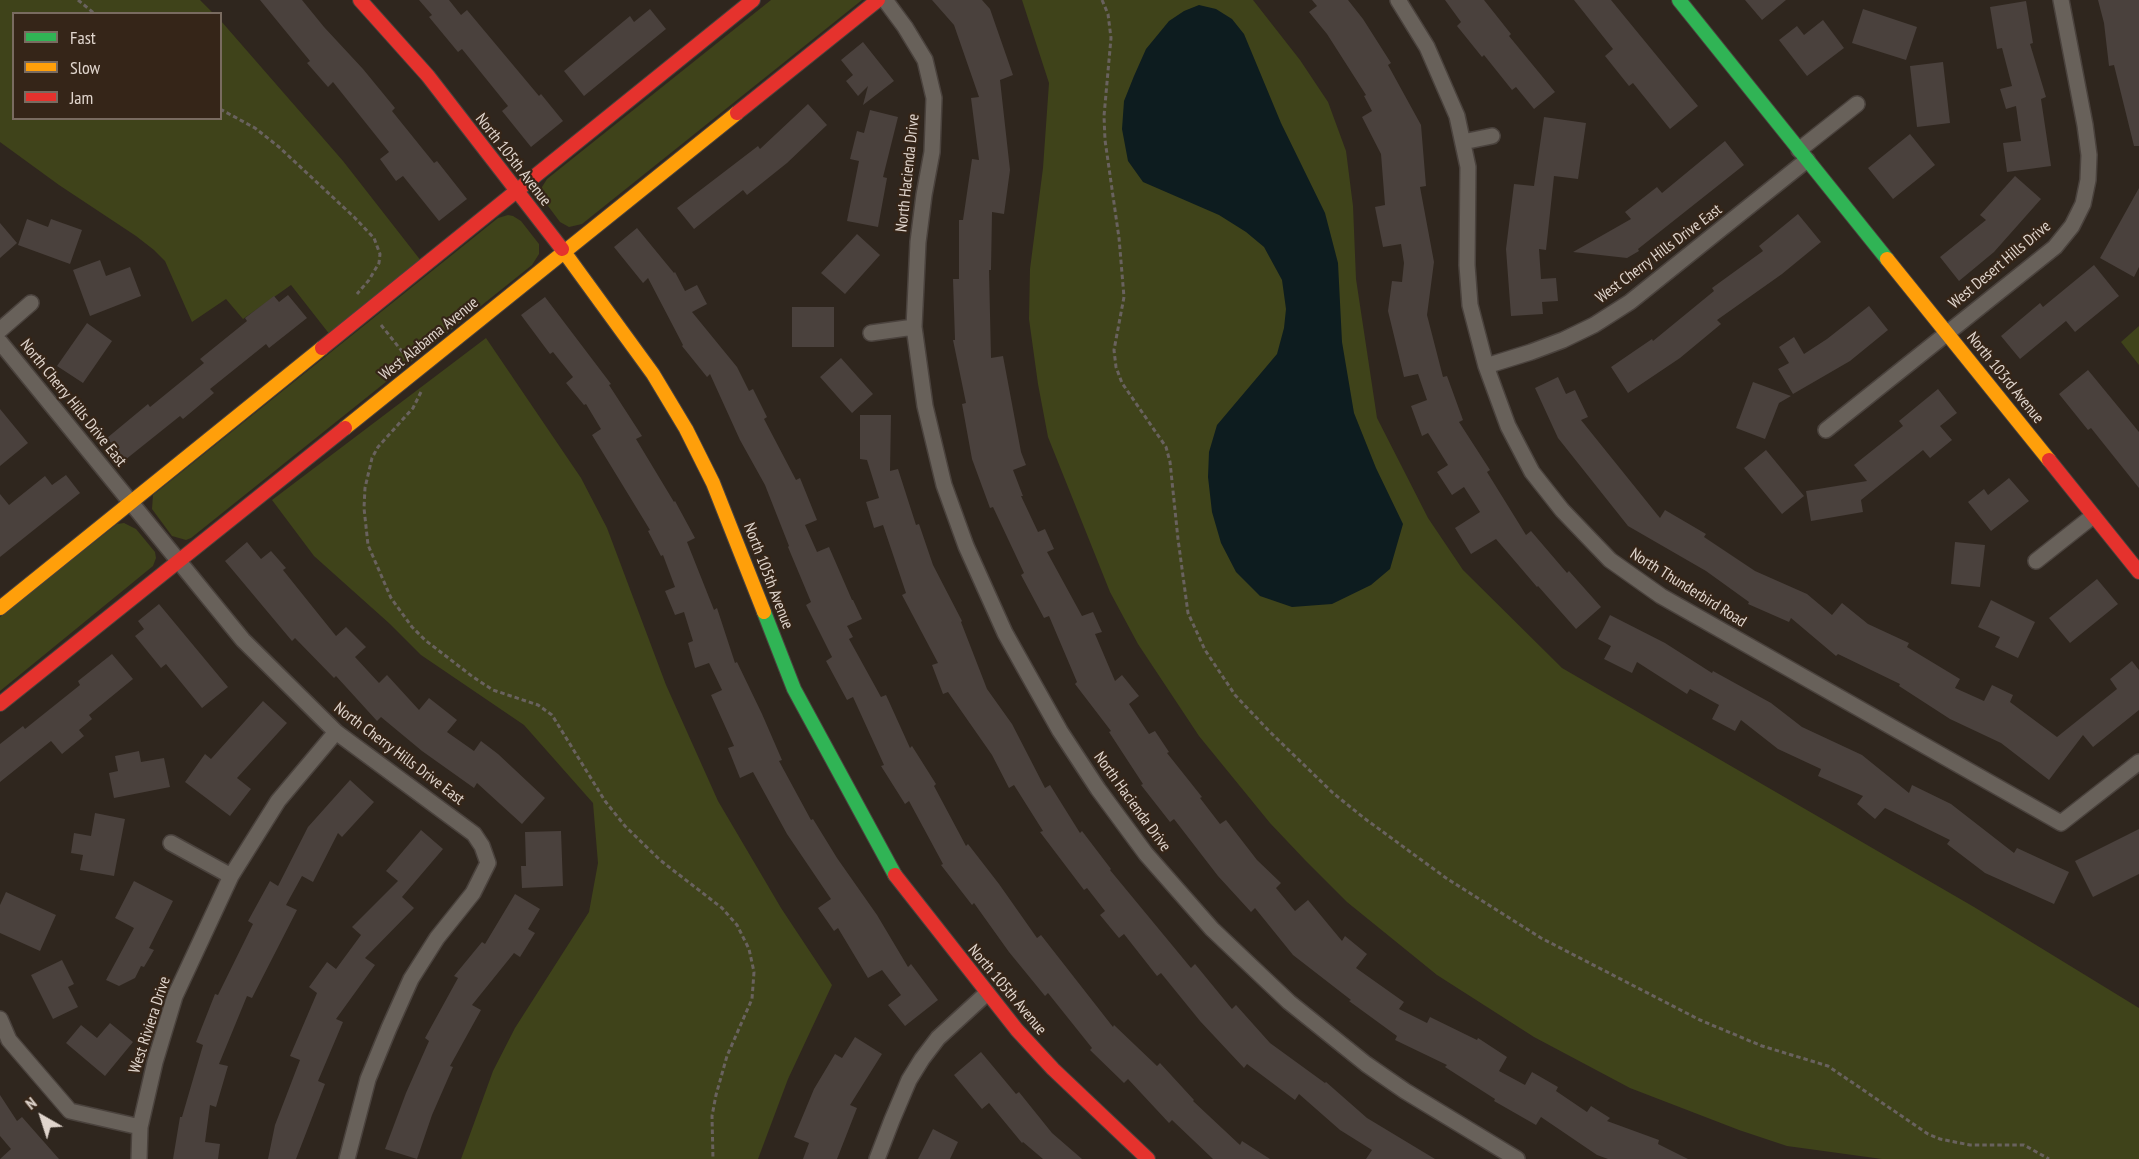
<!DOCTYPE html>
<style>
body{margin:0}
#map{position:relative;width:2139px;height:1159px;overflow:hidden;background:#2f261e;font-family:"PT Sans Narrow",sans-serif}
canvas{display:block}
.legend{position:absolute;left:12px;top:12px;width:210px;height:108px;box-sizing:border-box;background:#352518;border:2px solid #796b60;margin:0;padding:8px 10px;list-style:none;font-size:18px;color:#e0d5cd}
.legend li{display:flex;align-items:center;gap:12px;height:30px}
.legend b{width:30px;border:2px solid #796b60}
.north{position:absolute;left:12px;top:1087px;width:60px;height:60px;-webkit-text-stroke:4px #352518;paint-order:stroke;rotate:321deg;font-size:16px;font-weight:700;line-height:24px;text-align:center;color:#e0d5cd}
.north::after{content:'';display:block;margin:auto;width:21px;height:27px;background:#e0d5cd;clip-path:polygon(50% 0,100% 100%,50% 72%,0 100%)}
</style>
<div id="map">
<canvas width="2139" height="1159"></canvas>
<ul class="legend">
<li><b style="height:8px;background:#30b455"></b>Fast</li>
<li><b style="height:8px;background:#ff9f0a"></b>Slow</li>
<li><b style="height:8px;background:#e5322d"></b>Jam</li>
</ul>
<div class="north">N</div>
</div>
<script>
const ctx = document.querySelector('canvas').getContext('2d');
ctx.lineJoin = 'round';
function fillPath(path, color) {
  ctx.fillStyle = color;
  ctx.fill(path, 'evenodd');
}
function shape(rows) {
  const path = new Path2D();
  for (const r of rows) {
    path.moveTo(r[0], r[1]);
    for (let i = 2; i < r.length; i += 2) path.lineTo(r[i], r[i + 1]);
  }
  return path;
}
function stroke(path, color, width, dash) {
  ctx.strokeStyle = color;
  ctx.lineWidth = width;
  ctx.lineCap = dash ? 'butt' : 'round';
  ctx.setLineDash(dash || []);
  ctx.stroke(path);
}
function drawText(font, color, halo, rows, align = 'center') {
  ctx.font = font + ' "PT Sans Narrow",sans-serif';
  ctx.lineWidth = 4.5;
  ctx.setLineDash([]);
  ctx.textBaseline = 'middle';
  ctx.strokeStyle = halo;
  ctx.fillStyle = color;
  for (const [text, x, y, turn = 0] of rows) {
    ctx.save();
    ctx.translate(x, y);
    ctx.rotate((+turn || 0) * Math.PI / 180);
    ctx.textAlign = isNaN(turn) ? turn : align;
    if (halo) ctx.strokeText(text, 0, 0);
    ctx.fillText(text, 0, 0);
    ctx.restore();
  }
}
fillPath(shape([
 [0,0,200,0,213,13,14,14,14,118,220,118,221,21,343,161,425,266,334,340,291,285,243,319,226,299,192,322,165,261,154,250,136,236,59,185,0,142],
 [771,0,862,0,582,224,569,227,560,222,542,198,542,187,547,179],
 [1022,0,1253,0,1300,60,1328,102,1346,151,1353,206,1356,279,1377,418,1428,518,1463,570,1562,668,1974,907,2139,1008,2139,1159,1882,1159,1787,1146,1739,1130,1630,1088,1534,1037,1437,975,1347,902,1305,860,1270,823,1199,736,1138,644,1110,592,1048,437,1038,384,1029,319,1030,269,1043,168,1049,83],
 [508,215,513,216,521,221,539,244,539,254,532,265,191,538,186,540,172,536,152,509,153,495,498,218],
 [2139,326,2139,365,2121,342],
 [486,338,581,478,607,528,666,685,718,801,781,908,832,985,788,1079,758,1159,461,1159,493,1071,515,1028,589,912,598,863,593,803,524,725,421,655,390,624,314,556,272,500],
 [124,523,136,529,155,552,156,558,153,566,0,691,0,617,117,524]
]), '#3f431a');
fillPath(shape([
 [1199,5,1216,9,1232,19,1244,34,1281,123,1325,213,1338,263,1342,342,1354,413,1376,468,1403,524,1390,569,1371,585,1332,604,1292,607,1260,596,1236,572,1221,543,1212,512,1208,477,1209,452,1217,425,1277,354,1284,328,1286,309,1282,280,1264,247,1246,232,1219,215,1143,182,1128,161,1122,129,1124,101,1134,76,1146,49,1169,21,1184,11]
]), '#0d1c1f');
fillPath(shape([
 [260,0,302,0,324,27,363,69,395,108,392,111,434,163,437,161,467,199,439,221,403,176,396,181,380,159,389,152,333,82,328,87,307,63,310,61],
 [419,0,449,0,461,15,467,10,539,96,541,94,563,121,531,147,502,111,508,106,462,49,458,52,429,17,432,15],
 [932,0,982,0,990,9,1013,75,1000,80,1010,170,1004,214,992,212,991,270,989,270,991,358,1003,356,1021,452,1026,465,1013,470,1023,496,1021,496,1038,532,1045,529,1054,549,1047,552,1082,616,1093,612,1102,632,1095,634,1115,681,1122,675,1139,696,1129,704,1149,734,1155,731,1169,752,1167,753,1202,797,1200,798,1220,824,1226,820,1257,860,1281,883,1276,888,1295,911,1308,900,1342,941,1345,936,1367,954,1356,968,1404,1002,1399,1009,1427,1023,1430,1017,1477,1040,1478,1038,1507,1057,1499,1071,1525,1085,1532,1072,1558,1087,1556,1091,1587,1112,1591,1106,1610,1118,1607,1121,1659,1140,1658,1144,1688,1159,1608,1159,1597,1155,1541,1117,1536,1125,1494,1101,1495,1099,1445,1067,1447,1065,1395,1040,1397,1036,1349,1001,1351,1000,1293,955,1255,908,1251,912,1218,876,1174,819,1170,822,1141,785,1143,784,1109,732,1111,731,1075,684,1077,682,1049,616,1044,618,1021,575,1024,573,993,507,990,508,972,459,962,404,966,403,953,340,955,340,953,279,959,279,959,220,963,220,972,159,979,160,971,98,979,97,954,25],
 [1312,0,1348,0,1363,19,1391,63,1388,65,1421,125,1426,186,1420,187,1434,262,1427,315,1443,377,1447,376,1463,420,1459,422,1490,470,1487,472,1526,535,1531,531,1567,573,1569,571,1601,607,1576,629,1538,586,1537,587,1496,539,1471,554,1455,528,1480,512,1464,487,1452,495,1437,472,1448,465,1428,433,1422,436,1411,406,1427,400,1418,374,1404,377,1388,311,1392,281,1402,282,1404,263,1401,244,1383,247,1375,207,1385,205,1381,154,1362,117,1372,111,1364,96,1366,95,1327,34,1309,12,1317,6],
 [1445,0,1484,0,1511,34,1509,36,1555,92,1534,109,1516,87,1512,90,1484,55,1482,57,1457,26,1461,22],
 [1574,0,1611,0,1698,106,1670,129,1633,83,1629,86,1605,56,1613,49],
 [1745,0,1786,0,1762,20],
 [2098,0,2139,0,2139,146,2134,146,2114,65,2109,66,2104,23],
 [2026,1,2033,43,2030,44,2046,97,2041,99,2051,166,2007,172,2003,143,2021,141,2016,106,2006,109,2000,89,2012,86,2002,48,1997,49,1990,7],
 [650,9,666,29,584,96,564,71,630,16,634,22],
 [1863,9,1917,27,1906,60,1852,43],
 [1823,20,1844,48,1807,76,1779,40,1797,26,1804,35],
 [863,42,894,81,863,105,868,86,858,96,846,81,853,75,841,60],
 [1943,62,1950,123,1917,127,1910,66],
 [808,104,827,125,787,163,747,195,743,190,694,229,677,208,758,146,760,149],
 [870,110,898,117,883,177,887,178,878,227,847,221,859,161,850,159,857,131,864,133],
 [1544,117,1586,123,1578,179,1554,176,1546,250,1539,249,1541,279,1556,278,1558,301,1542,302,1543,314,1511,316,1506,249,1514,184,1534,186],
 [1910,134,1935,165,1893,199,1868,168],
 [1725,141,1744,165,1638,249,1639,251,1627,258,1573,252,1631,219,1625,212,1657,187,1662,193],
 [2015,176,2041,199,1994,252,1959,281,1940,257,1986,220,1980,215],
 [2139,188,2139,267,2134,277,2100,258],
 [1798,214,1821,242,1782,274,1717,320,1721,324,1680,358,1628,393,1611,367,1652,339,1653,341,1714,291,1712,288,1763,251,1759,246],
 [27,219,48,227,51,219,82,230,70,264,18,245],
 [0,223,17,243,0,258],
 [637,228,674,273,675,272,685,291,697,285,707,304,692,312,737,367,749,391,753,389,767,417,764,419,796,480,800,478,817,520,805,525,817,552,829,547,852,600,853,600,862,619,847,626,853,637,849,639,881,697,886,695,910,748,912,746,936,784,934,786,966,846,968,844,999,884,1037,938,1041,935,1113,1027,1114,1025,1157,1066,1160,1063,1194,1100,1193,1101,1240,1145,1242,1141,1270,1159,1213,1159,1172,1120,1169,1123,1128,1079,1124,1083,1090,1050,1092,1048,1048,993,1045,996,1009,952,974,903,972,905,941,865,943,864,909,801,905,804,881,766,884,765,853,697,847,700,826,661,832,657,806,605,811,602,788,547,789,546,765,485,740,440,710,374,707,377,682,346,683,345,648,278,643,283,614,247],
 [857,234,880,255,845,294,821,273],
 [100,260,106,276,130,267,141,296,90,316,73,270],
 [2094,265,2119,296,2075,332,2066,321,2020,359,2001,336,2040,303,2043,307],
 [288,295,307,318,269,348,266,344,210,389,214,393,183,419,180,416,125,460,107,438,148,404,150,407,204,363,200,359,247,321,245,318,274,296,279,302],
 [545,297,611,384,609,385,642,436,636,439,674,502,675,501,695,538,687,542,714,610,717,608,735,663,737,662,762,714,782,760,779,761,811,820,813,819,837,858,877,915,908,967,911,964,938,1000,905,1026,888,1005,901,995,882,970,868,978,838,928,834,931,818,908,831,899,787,834,753,772,740,778,728,748,734,746,711,695,722,690,709,663,695,668,688,643,693,641,684,612,675,615,665,591,675,587,663,555,661,556,648,531,650,530,592,435,601,429,586,404,584,405,566,383,573,377,553,352,550,354,521,315],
 [1869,306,1888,330,1850,361,1793,394,1778,369,1789,363,1779,347,1794,337,1804,354,1827,339],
 [792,307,834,307,834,347,792,347],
 [87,323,112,341,83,383,57,366],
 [841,358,873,394,852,413,820,377],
 [2088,370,2139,432,2139,488,2091,428,2088,430,2059,394],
 [1558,377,1566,394,1575,390,1588,417,1581,420,1660,518,1665,510,1706,534,1704,537,1755,571,1807,594,1832,615,1842,603,1868,624,1909,643,1907,647,1960,679,1955,688,1984,701,1992,685,2013,695,2010,702,2057,737,2117,689,2110,679,2132,661,2139,670,2139,710,2093,747,2083,735,2049,780,2001,743,1950,719,1899,686,1900,684,1838,654,1836,656,1791,618,1789,622,1748,604,1749,602,1706,571,1628,526,1558,438,1535,388],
 [1753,382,1791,396,1779,403,1765,439,1736,428],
 [1938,389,1957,413,1940,426,1952,440,1930,458,1923,450,1861,500,1863,512,1811,521,1806,491,1867,481,1854,465,1903,426,1899,421],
 [0,409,28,443,0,466],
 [860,415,891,415,890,471,898,469,916,525,919,524,933,565,962,621,961,622,987,689,1012,724,1045,788,1050,785,1080,833,1082,831,1111,869,1110,870,1191,968,1195,964,1232,1009,1236,1005,1270,1043,1325,1083,1326,1082,1367,1118,1435,1159,1366,1159,1372,1150,1340,1130,1299,1094,1295,1100,1247,1064,1244,1068,1200,1021,1161,973,1157,976,1124,934,1119,938,1100,915,1105,911,1087,888,1084,890,1040,832,1043,831,1014,785,1009,788,992,755,948,692,943,694,932,665,938,663,902,595,906,593,883,525,874,528,866,502,879,498,867,460,860,459],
 [1766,450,1804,496,1782,514,1744,468],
 [66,475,80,493,0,557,0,494,9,505,45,476,52,485],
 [2009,478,2029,501,1991,531,1968,502,1984,489,1988,495],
 [247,542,261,559,271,551,286,568,283,570,336,636,346,627,366,647,355,657,379,683,387,675,419,710,429,698,457,720,447,732,474,751,481,741,498,754,545,798,522,824,477,783,474,788,422,751,381,717,377,721,336,676,334,678,295,638,292,641,225,561],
 [1955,542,1985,545,1980,587,1951,584],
 [2097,579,2118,604,2070,643,2049,618],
 [1991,600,2035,622,2018,658,1995,647,2000,637,1978,627],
 [159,604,228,687,202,708,166,664,161,668,135,636,144,629,138,621],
 [1610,615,1665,643,1712,673,1713,671,1771,703,1802,727,1862,755,1909,793,1912,785,1951,804,2014,853,2017,848,2069,872,2054,904,1985,873,1947,844,1950,840,1885,808,1875,819,1857,804,1863,796,1818,776,1821,769,1778,749,1741,720,1735,731,1712,719,1719,705,1690,689,1687,694,1637,662,1632,673,1604,659,1611,646,1598,639],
 [112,654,133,679,89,715,92,719,79,730,84,736,62,754,51,741,0,782,0,744,23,726,25,729,80,685,78,681],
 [263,701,287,723,237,778,251,789,230,816,185,782,205,754,211,759],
 [139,751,141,762,164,758,170,787,114,798,109,773,118,771,115,756],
 [350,780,374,802,342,837,338,833,313,882,302,876,286,905,297,910,252,998,247,996,219,1064,228,1066,216,1107,210,1105,205,1142,220,1144,218,1159,173,1159,180,1117,182,1117,203,1045,196,1042,215,994,218,995,253,924,248,921,270,881,278,886,308,827],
 [95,813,125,819,114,876,80,870,83,855,71,853,74,833,91,836],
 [2139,829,2139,874,2093,897,2075,861],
 [421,830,443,849,402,897,414,908,365,958,375,965,336,1019,343,1022,318,1081,325,1084,296,1159,268,1159,275,1125,300,1060,290,1056,317,993,309,987,327,962,336,969,361,935,352,927,398,881,386,871],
 [561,831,563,886,522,888,521,866,526,866,525,832],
 [134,881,173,901,149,948,154,950,144,967,141,966,135,978,119,986,106,980,134,928,115,918],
 [6,892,56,915,40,951,0,933,0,905],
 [515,894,540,909,528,929,535,933,520,957,514,953,472,1005,481,1010,450,1066,453,1067,432,1115,417,1159,385,1149,406,1093,429,1041,425,1038,458,978,454,976,482,942,485,944],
 [62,960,74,984,68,987,78,1007,53,1019,31,975],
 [110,1023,133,1042,105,1076,66,1043,81,1025,97,1038],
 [855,1037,882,1054,850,1105,857,1108,837,1159,803,1159,809,1143,794,1137,814,1089,835,1054,842,1058],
 [981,1052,1016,1094,1019,1092,1052,1133,1082,1159,1043,1159,1023,1142,1022,1143,989,1103,982,1109,954,1075],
 [0,1095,17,1121,22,1117,59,1159,0,1159,11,1149,0,1136],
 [933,1129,958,1142,950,1159,918,1159]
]), '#4a413d');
const street = shape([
 [885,0,905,27,925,60,934,98,932,152,924,195,918,242,914,327,925,406,944,485,966,546,1005,633,1024,667,1060,731,1098,789,1146,854,1212,929,1289,1002,1366,1064,1405,1091,1517,1159],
 [1398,0,1427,47,1457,116,1468,167,1467,265,1470,305,1486,366,1508,426,1532,472,1562,510,1610,560,1661,596,2061,823,2139,762],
 [1463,142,1492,136],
 [1799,150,1857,104],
 [0,330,31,303],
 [871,333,914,327],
 [0,342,243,640,336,732,474,834,482,846,488,863,473,893,437,938,411,979,389,1028,368,1079,347,1159],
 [1486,366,1531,352,1563,340,1594,325,1630,302,1807,160],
 [1826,430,2055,247,2072,226,2083,204,2088,180,2089,155,2085,125,2061,0],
 [2036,561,2093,516],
 [171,843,231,876],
 [0,1019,9,1040,70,1111,140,1127],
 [139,1159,140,1127,155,1062,175,996,231,876,278,801,336,732],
 [877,1159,892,1120,909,1080,922,1059,938,1038,987,993]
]);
const fast = shape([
 [1679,0,1887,259],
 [764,612,794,689,895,875]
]);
const slow = shape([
 [562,249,653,374,686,429,713,483,764,612],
 [1887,259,2049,460],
 [345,428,737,113],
 [0,608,322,348]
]);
const jam = shape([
 [360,0,428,76,562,249],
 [737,113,878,0],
 [322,348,753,0],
 [2049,460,2139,572],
 [0,704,345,428],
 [895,875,1017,1030,1053,1069,1148,1159]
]);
stroke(street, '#4a423d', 18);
stroke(fast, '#4a423d', 16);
stroke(slow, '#4a423d', 16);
stroke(jam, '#4a423d', 16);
stroke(shape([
 [78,0,95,14],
 [1102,0,1108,14,1111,38,1104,116,1105,140,1119,238,1124,297,1114,350,1116,367,1122,383,1166,447,1170,462,1178,539,1188,613,1205,650,1235,695,1269,731,1333,793,1364,818,1446,878,1541,938,1700,1020,1762,1046,1828,1066,1928,1134,1940,1139,1970,1145,2024,1145,2049,1159],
 [220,109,255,128,279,147,354,217,374,238,380,254,379,263,369,280,357,294],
 [381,325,405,355],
 [421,392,413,408,378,447,372,458,365,488,364,508,368,545,391,598,412,627,425,640,473,677,493,690,538,705,552,715,605,801,625,826,660,860,722,908,737,925,749,949,754,972,752,999,727,1056,716,1095,712,1116,713,1159]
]), '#69625e', 3, [4.5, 3]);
stroke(street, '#68615a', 15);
stroke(fast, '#30b455', 14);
stroke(slow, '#ff9f0a', 14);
stroke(jam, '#e5322d', 14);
drawText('16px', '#e0d5cd', '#352518', [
 ["North 105th Avenue",513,160,52],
 ["North Hacienda Drive",908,173,-84],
 ["West Cherry Hills Drive East",1659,254,-37],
 ["West Desert Hills Drive",2000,265,-40],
 ["West Alabama Avenue",429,339,-39],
 ["North 103rd Avenue",2005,378,51],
 ["North Cherry Hills Drive East",73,403,51],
 ["North 105th Avenue",768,576,69],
 ["North Thunderbird Road",1688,588,32],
 ["North Cherry Hills Drive East",399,754,37],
 ["North Hacienda Drive",1132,802,54],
 ["North 105th Avenue",1007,990,50],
 ["West Riviera Drive",150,1025,-72]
]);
</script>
